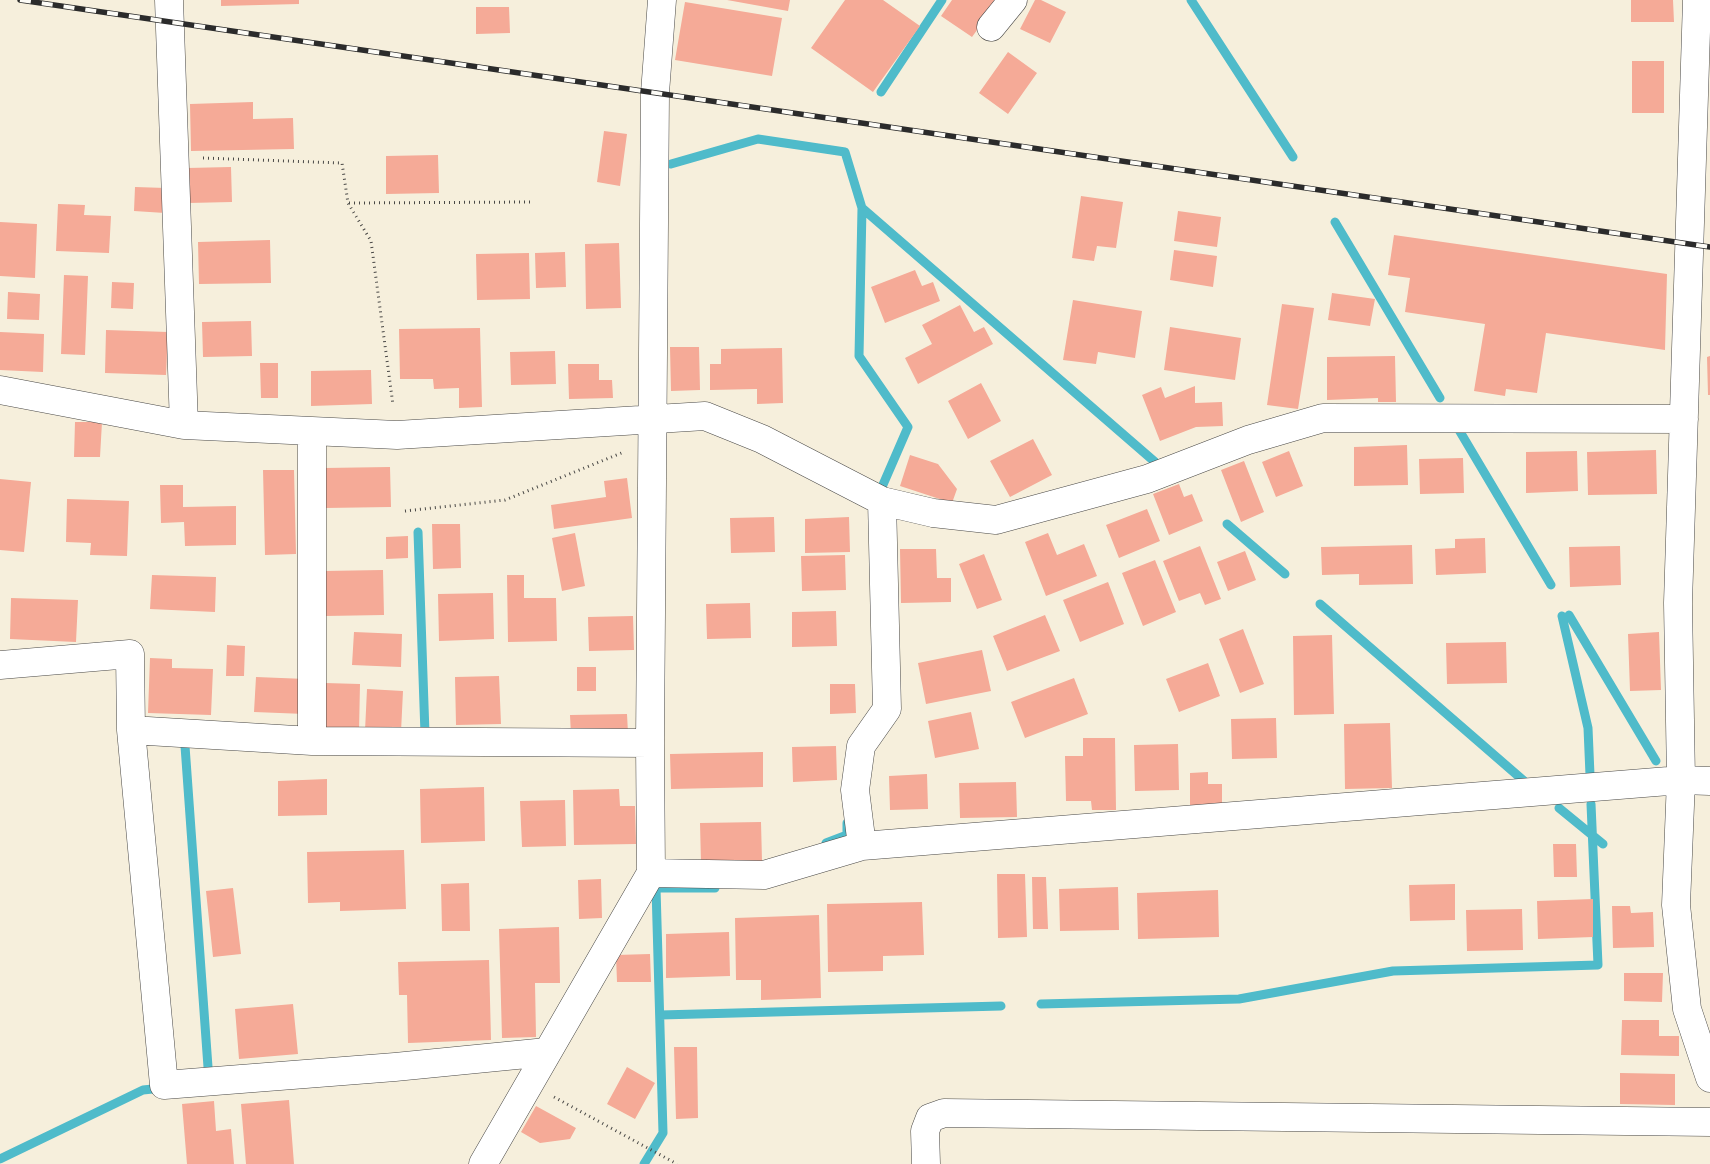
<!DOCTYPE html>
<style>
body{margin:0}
canvas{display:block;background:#f6efdc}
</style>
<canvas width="1710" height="1164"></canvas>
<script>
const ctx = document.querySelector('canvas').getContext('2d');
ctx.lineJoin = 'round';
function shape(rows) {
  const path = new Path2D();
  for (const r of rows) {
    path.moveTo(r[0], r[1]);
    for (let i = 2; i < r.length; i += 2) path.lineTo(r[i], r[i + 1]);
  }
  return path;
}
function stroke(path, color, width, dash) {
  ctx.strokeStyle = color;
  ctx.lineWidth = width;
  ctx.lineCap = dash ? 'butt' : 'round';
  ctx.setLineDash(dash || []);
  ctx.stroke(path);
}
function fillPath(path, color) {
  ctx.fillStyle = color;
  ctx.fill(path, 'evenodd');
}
stroke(shape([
 [1191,0,1293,157],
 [881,92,942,0],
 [671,164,758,139,845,152,862,208,859,356,908,427,882,487],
 [862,208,1155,462],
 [1335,222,1440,398],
 [1459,430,1551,585],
 [1227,524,1285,574],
 [418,532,425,734,420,734],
 [1320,604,1524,781],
 [1569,615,1656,761],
 [1562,616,1588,728,1590,775],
 [185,746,208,1067],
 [1559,808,1603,844],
 [826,843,847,835,847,823],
 [1041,1004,1239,999,1393,971,1598,965,1591,804],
 [660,1015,1001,1006],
 [0,1159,143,1090,162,1088],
 [644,1164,663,1133,656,888,715,888]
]), '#4fbbca', 9);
fillPath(shape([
 [221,0,299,0,299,4,221,6],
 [727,0,790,0,788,11],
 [845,0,883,0,920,26,873,92,811,48],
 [952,0,999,0,972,37,941,16],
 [1035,0,1041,0,1066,12,1050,43,1020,29],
 [1631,0,1673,0,1674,22,1631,22],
 [685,2,782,18,772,76,675,60],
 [476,7,509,7,510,33,476,34],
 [1008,52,1037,73,1008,114,979,93],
 [1632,61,1664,61,1664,113,1632,113],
 [253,102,253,119,293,118,294,149,191,151,190,104],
 [604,131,627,134,620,186,597,182],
 [438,155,439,193,386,194,386,156],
 [231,167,232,202,188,203,187,168],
 [135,187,166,188,165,213,134,211],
 [1081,196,1123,202,1116,248,1097,246,1094,261,1072,258],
 [58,204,85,205,84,215,111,216,109,253,56,251],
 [1178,211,1221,217,1217,247,1174,241],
 [0,222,37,224,35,278,0,276],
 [1394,235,1667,274,1665,350,1546,333,1537,393,1506,389,1505,396,1474,391,1485,324,1405,312,1410,278,1388,275],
 [270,240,271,283,199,284,198,242],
 [619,243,621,308,586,309,585,244],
 [1174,250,1217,256,1213,287,1170,280],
 [565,252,566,287,536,288,535,253],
 [529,253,530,299,477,300,476,254],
 [915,270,922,286,933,282,940,301,885,323,871,287],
 [64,275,88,276,85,355,61,354],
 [112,282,134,283,133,309,111,308],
 [8,292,40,294,39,320,7,319],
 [1332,293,1375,299,1370,326,1328,320],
 [1073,300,1142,311,1135,358,1098,352,1096,364,1063,360],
 [1282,304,1314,308,1298,409,1267,405],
 [960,305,974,332,984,327,993,344,918,384,905,358,932,344,922,325],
 [251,321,252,356,203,357,202,322],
 [1170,327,1241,338,1235,380,1164,370],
 [480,328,482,407,459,408,459,388,434,389,433,379,400,379,399,329],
 [106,330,168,332,166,375,105,373],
 [0,332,44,334,43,372,0,370],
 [670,347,699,347,700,390,671,391],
 [782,348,783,403,757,404,757,389,710,390,710,364,721,364,721,349],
 [555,351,556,384,511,385,510,352],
 [1395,356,1396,402,1378,402,1378,398,1327,400,1327,357],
 [1710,356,1710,395,1708,395,1707,357],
 [260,363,278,363,278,398,261,398],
 [568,364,599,364,599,380,612,380,613,398,569,399],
 [371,370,372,404,311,406,311,371],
 [981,383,1001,421,968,439,948,401],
 [1195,386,1195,403,1222,402,1223,426,1196,427,1160,441,1142,395,1161,387,1165,398],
 [75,422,102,422,100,457,74,457],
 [1033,439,1052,475,1010,497,990,461],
 [1407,445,1408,485,1354,486,1354,447],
 [1656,450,1657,494,1588,495,1587,452],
 [1289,451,1303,486,1276,497,1262,462],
 [1577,451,1578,491,1526,493,1526,452],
 [910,455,938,464,957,489,952,503,900,486],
 [1463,458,1464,493,1420,494,1419,459],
 [1244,461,1264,512,1241,522,1221,470],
 [390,467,391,507,325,508,324,468],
 [263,470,294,470,296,554,265,555],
 [627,478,632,518,554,529,551,505,606,497,604,481],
 [0,479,31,482,24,552,0,550],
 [1179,484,1184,497,1192,494,1203,521,1169,535,1153,494],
 [160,485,183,485,183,507,236,506,236,545,185,546,184,522,161,523],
 [67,499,129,501,127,556,90,555,91,543,66,542],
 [1147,509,1160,541,1119,558,1106,525],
 [774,517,775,552,731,553,730,518],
 [849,517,850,552,805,553,805,519],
 [432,524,460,524,461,568,433,569],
 [575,533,585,586,562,591,552,538],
 [1048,533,1057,555,1084,544,1097,576,1046,596,1025,542],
 [408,536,408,558,386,559,386,537],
 [1485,538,1486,573,1436,575,1435,549,1455,548,1455,539],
 [1412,545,1413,584,1359,585,1359,574,1322,575,1321,547],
 [1200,546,1221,599,1205,605,1200,593,1179,601,1163,561],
 [1620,546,1621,585,1570,587,1569,547],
 [900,549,936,549,937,578,951,578,951,602,901,603],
 [1245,551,1256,580,1228,591,1217,562],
 [984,554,1002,600,977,609,959,564],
 [845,555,846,590,802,591,801,556],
 [1155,560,1176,612,1143,626,1122,573],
 [383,570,384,615,325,616,324,571],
 [152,575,216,577,215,612,150,609],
 [507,575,524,575,524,598,556,598,557,641,508,642],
 [1108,582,1124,624,1080,642,1063,600],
 [493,593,494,639,439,641,438,594],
 [11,598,78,600,76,642,10,639],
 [750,603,751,638,707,639,706,604],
 [836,611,837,646,792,647,792,612],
 [1045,615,1060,651,1007,671,993,636],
 [633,616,634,650,589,651,588,617],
 [1243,629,1264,684,1240,693,1219,639],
 [354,632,402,634,401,667,352,665],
 [1659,632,1661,690,1630,691,1628,634],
 [1332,635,1334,714,1294,715,1293,636],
 [1506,642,1507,683,1447,684,1446,643],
 [227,645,245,646,244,676,226,676],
 [982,650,991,691,926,704,918,663],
 [150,658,172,659,172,668,213,669,211,715,148,713],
 [1208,663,1220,696,1179,712,1166,679],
 [577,667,596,667,596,691,577,691],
 [499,676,501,724,456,725,455,677],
 [256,677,306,679,305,714,254,712],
 [1074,678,1088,714,1025,738,1011,702],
 [325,683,360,684,359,732,323,731],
 [830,684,855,684,856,713,830,714],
 [367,689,403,691,401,732,365,731],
 [971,712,979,749,935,758,928,721],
 [627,714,628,733,571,735,570,715],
 [1276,718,1277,758,1232,759,1231,719],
 [1390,723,1392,788,1345,789,1344,724],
 [1083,738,1115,738,1116,810,1092,810,1091,801,1066,801,1065,756,1083,756],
 [1178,744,1179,790,1135,791,1134,745],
 [836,746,837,780,793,782,792,747],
 [763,752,763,787,671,789,670,754],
 [1208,772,1208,784,1222,784,1222,807,1190,808,1190,773],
 [927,774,928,809,890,810,889,776],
 [327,779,327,815,278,816,278,781],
 [1016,782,1017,817,960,818,959,783],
 [484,787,485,841,421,843,420,789],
 [619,789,620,806,635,806,636,844,574,845,573,790],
 [565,800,566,846,522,847,520,801],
 [761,822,762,861,701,863,700,823],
 [1553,844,1576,844,1577,877,1554,877],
 [404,850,406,909,340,911,340,902,308,903,307,852],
 [997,874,1025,874,1027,937,998,938],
 [1032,877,1046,877,1048,929,1033,929],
 [601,879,602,918,579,919,578,880],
 [469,883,470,931,442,931,441,884],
 [1455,884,1455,920,1410,921,1409,885],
 [1118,887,1119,930,1060,931,1059,889],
 [233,888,241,954,213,957,206,891],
 [1218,890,1219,937,1138,939,1137,893],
 [1593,899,1593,937,1538,939,1537,901],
 [922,902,924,955,883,956,883,971,828,972,827,904],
 [1612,906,1630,906,1631,913,1653,912,1654,947,1613,948],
 [1522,909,1523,950,1467,951,1466,910],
 [819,915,821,998,761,1000,761,980,736,980,735,918],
 [559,927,560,983,535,983,536,1037,502,1038,499,929],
 [729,932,730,976,666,978,666,934],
 [650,954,651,982,617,982,616,955],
 [489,960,491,1040,408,1043,407,995,399,995,398,962],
 [1624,973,1663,973,1662,1002,1624,1001],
 [293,1004,298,1054,239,1059,235,1009],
 [1622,1020,1659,1020,1659,1036,1679,1036,1679,1056,1621,1055],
 [674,1047,697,1047,698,1118,676,1119],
 [627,1067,655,1083,635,1119,607,1104],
 [1620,1073,1675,1074,1675,1105,1620,1104],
 [289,1100,294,1164,246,1164,241,1104],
 [214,1101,216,1131,231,1129,234,1164,187,1164,182,1104],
 [536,1106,576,1128,570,1139,540,1143,521,1132]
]), '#f5aa97');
const minor = shape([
 [169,0,184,425],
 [1697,0,1678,603,1681,780,1676,905,1687,1009,1710,1078],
 [991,27,1013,0],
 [0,390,184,425,397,435,705,416,762,439,882,501,933,513,996,520,1147,479,1248,440,1323,418,1684,419],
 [0,665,130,654,131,730,164,1085,395,1067,547,1052],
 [131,730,312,741,312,431],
 [312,741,650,743],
 [862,846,855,790,861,746,887,709,882,501],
 [651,873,764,875,862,846,1681,780,1710,781],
 [483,1164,651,873,650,743,655,93,662,0],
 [926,1164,925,1131,930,1118,944,1113,1710,1122]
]);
stroke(minor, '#494846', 29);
stroke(shape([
 [203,158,342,163,348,203,371,241,393,405],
 [349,203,530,202],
 [405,511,505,500,624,452],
 [554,1097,677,1164]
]), '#494846', 3, [1, 4]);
stroke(minor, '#fff', 28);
const rail = shape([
 [20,0,1710,247]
]);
stroke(rail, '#2b2b2b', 5.5);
stroke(rail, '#fdfcf7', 4, [11]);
</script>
